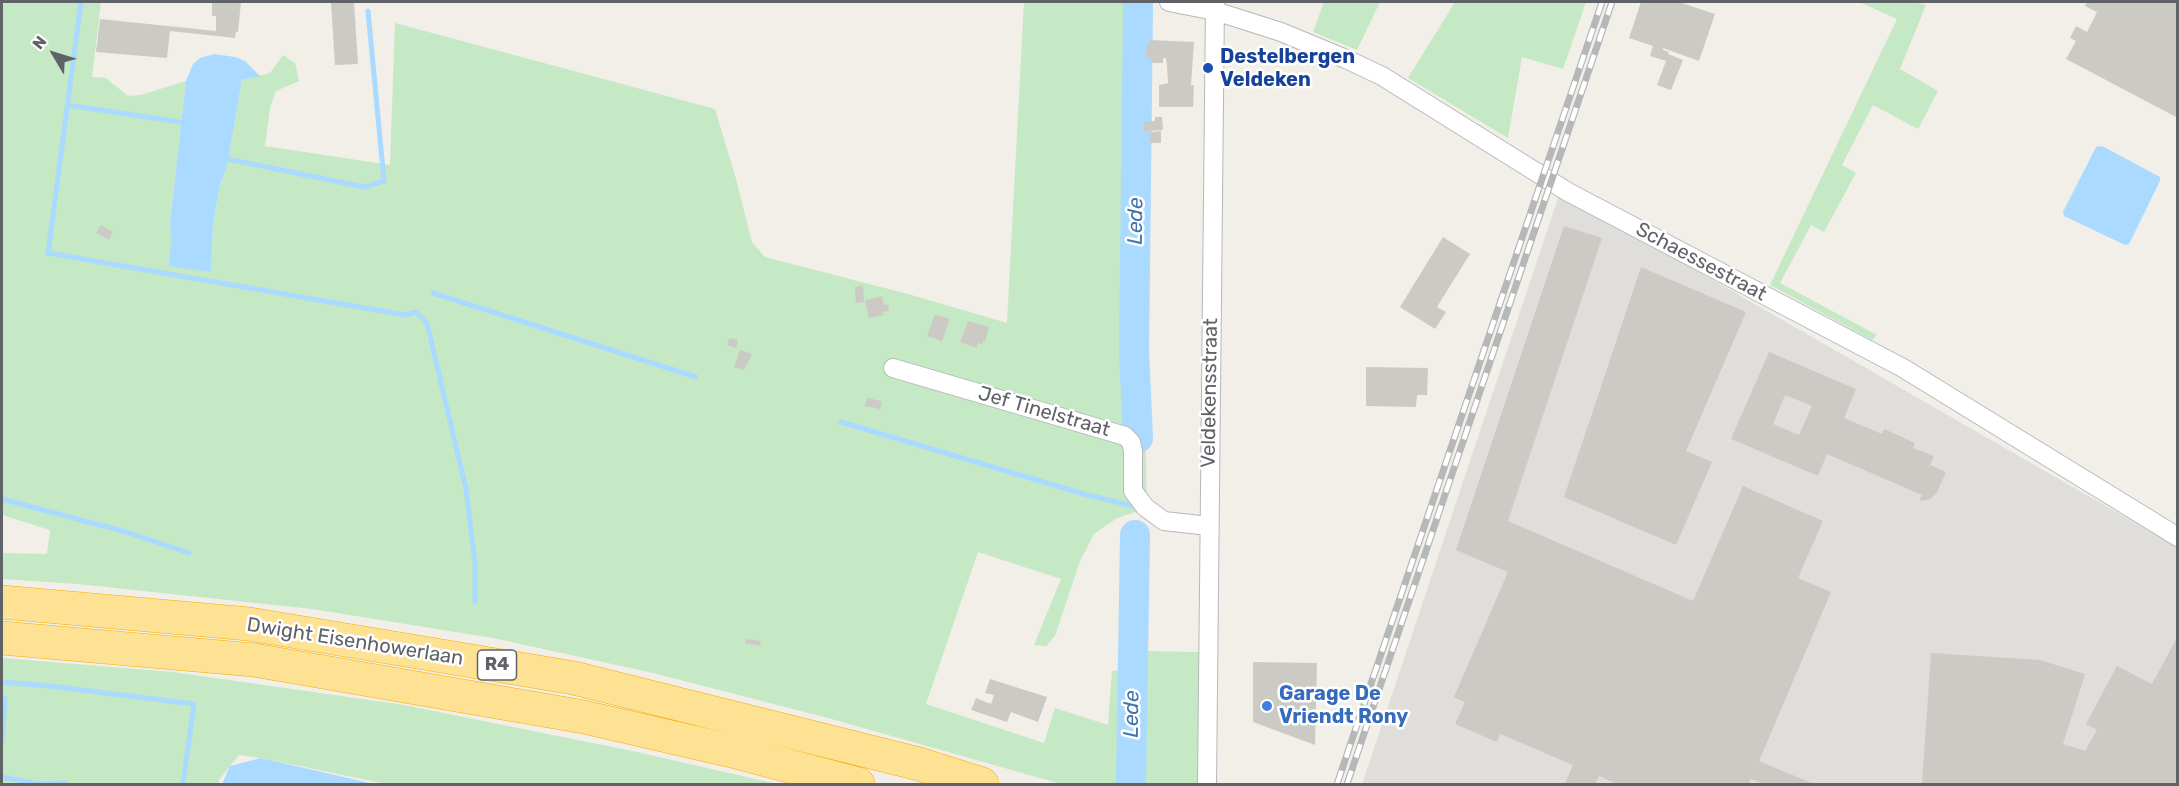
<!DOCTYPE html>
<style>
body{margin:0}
#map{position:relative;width:2179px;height:786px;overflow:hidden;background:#f1efe8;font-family:Rubik,sans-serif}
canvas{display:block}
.frame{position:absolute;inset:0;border:3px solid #5f6368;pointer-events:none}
.north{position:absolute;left:24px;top:24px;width:60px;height:60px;-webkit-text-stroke:4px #fff;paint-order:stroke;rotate:308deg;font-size:16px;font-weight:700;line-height:24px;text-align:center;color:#5f6368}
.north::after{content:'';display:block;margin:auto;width:21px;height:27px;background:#5f6368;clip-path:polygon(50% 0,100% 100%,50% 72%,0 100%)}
</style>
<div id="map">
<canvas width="2179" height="786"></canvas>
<div class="frame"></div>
<div class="north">N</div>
</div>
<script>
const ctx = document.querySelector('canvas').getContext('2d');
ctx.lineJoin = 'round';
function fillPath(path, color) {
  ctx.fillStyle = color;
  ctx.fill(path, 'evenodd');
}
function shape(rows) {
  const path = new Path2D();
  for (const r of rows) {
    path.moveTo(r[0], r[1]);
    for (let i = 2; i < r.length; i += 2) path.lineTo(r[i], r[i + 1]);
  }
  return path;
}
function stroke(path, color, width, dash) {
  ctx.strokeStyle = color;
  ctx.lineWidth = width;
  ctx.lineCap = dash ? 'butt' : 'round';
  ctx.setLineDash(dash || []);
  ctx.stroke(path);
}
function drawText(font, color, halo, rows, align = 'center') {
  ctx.font = font + ' Rubik,sans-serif';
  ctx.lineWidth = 5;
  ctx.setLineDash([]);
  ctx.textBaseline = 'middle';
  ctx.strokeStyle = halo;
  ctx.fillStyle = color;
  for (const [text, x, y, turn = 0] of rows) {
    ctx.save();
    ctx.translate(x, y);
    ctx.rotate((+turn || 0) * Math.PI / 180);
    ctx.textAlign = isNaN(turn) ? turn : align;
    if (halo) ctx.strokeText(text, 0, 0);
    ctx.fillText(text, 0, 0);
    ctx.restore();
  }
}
fillPath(shape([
 [1560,192,2177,547,2177,784,1362,784]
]), '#e0deda');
fillPath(shape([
 [2,2,101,2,92,77,106,78,128,96,141,95,186,81,170,223,171,242,168,265,211,272,213,224,220,185,227,166,242,80,270,73,283,55,295,63,299,81,276,91,270,108,265,146,390,165,395,23,715,109,736,179,752,242,765,257,908,294,1007,323,1024,2,1128,2,1151,6,1144,362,1147,508,1117,518,1094,534,1080,561,1055,636,1046,646,1034,645,1061,579,978,552,926,704,1044,743,1055,708,1108,725,1112,671,1138,669,1139,651,1200,652,1198,784,1061,784,828,718,653,673,493,638,312,609,78,584,2,579,2,553,47,554,50,530,2,515],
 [1324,2,1380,2,1357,50,1313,32],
 [1455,2,1586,2,1563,69,1522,57,1508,138,1408,78],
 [1859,2,1919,2,1919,3,1926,5,1900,69,1938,91,1918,129,1873,105,1842,165,1856,173,1824,232,1811,225,1780,283,1877,335,1872,340,1770,285,1897,19],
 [2,658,173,672,404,705,637,752,777,784,386,784,261,758,239,755,219,780,219,784,2,784]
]), '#c5e8c5');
fillPath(shape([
 [214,54,235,57,245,61,260,76,242,80,227,166,220,185,213,224,211,272,168,266,171,242,170,223,186,81,193,64,200,58],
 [2102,146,2160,177,2160,181,2129,244,2125,245,2064,216,2063,212,2096,147],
 [261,758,374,784,222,784,230,766]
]), '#aadaff');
stroke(shape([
 [81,2,48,253,405,315,416,312,427,323,466,489,475,563,475,602],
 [67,105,187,123],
 [223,158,364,187,384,181,368,11],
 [433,293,696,377],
 [841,422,1084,494,1137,507],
 [2,499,126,532,189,553],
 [2,682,50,686,194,704,183,784],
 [2,742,5,698],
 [2,777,38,784,65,783]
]), '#aadaff', 5);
stroke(shape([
 [1138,5,1134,352,1138,438],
 [1131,784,1135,535]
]), '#aadaff', 30);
fillPath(shape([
 [212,2,241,2,238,32,236,32,235,38,170,31,167,58,96,52,100,19,216,31,216,16,212,16],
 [331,2,354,2,358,64,335,65],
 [1641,2,1679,2,1715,14,1699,61,1663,48,1663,50,1669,52,1668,54,1683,60,1671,90,1657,85,1666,61,1650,56,1653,46,1629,38],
 [2087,2,2178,2,2178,118,2066,59,2076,41,2070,38,2076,26,2087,32,2097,12,2085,6],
 [1149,40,1194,42,1191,85,1194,85,1193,107,1159,107,1159,85,1168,83,1167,65,1166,58,1163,58,1163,63,1151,63,1151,58,1146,57,1146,45,1149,45],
 [1155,117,1162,117,1163,130,1144,131,1144,122,1155,121],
 [1161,131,1161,143,1150,143,1150,132],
 [101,225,113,232,109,240,96,233],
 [1564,226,1602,238,1508,521,1693,601,1743,486,1823,521,1798,578,1831,592,1759,761,1814,784,1764,784,1751,779,1748,784,1617,784,1599,776,1595,784,1565,784,1573,765,1500,734,1497,742,1455,724,1465,702,1454,697,1508,572,1456,550],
 [1443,237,1470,254,1437,307,1446,312,1435,329,1400,307],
 [1641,267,1746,312,1686,451,1712,462,1676,545,1564,497],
 [863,286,864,302,856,303,855,287],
 [882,296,884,305,888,304,889,311,883,312,884,315,869,318,865,300],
 [935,314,950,319,942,341,927,336],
 [968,321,989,327,985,342,983,341,982,344,978,343,977,348,960,342],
 [729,338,738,340,736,348,727,345],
 [740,350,752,354,744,370,734,367],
 [1769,352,1856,389,1844,418,1882,434,1884,429,1915,443,1913,448,1934,456,1930,465,1946,472,1936,494,1930,499,1919,501,1922,495,1827,454,1818,476,1731,439],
 [1785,395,1812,406,1799,435,1773,424],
 [1366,367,1428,368,1427,395,1417,395,1416,407,1366,406],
 [867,398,882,401,880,409,865,406],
 [2178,636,2178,784,1922,784,1931,653,2040,660,2085,674,2063,744,2085,751,2097,730,2086,724,2117,666,2152,684],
 [746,639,761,641,760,646,745,643],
 [1253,662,1317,663,1315,745,1253,722],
 [990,679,1047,697,1038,722,1011,712,1007,722,971,710,976,698,991,704,994,695,985,693]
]), '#cccac5');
const minor = shape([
 [1169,2,1215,11,1281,32,1346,59,1382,76,1568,192,1903,368,2178,537],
 [893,368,1125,436,1131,442,1133,451,1133,491,1145,507,1164,521,1209,526],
 [1207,784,1215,2]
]);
const motorway = shape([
 [2,602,249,624,574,678,919,764,982,784],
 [2,638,254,660,584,717,736,752,858,784]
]);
stroke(minor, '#b5b8bc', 20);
stroke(motorway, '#f9ab00', 34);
stroke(minor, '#fff', 18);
stroke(motorway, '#fde293', 33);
const rail = shape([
 [1337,784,1602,2],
 [1347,784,1612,2]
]);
stroke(rail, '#b6b7b8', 7);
stroke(rail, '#fff', 4.5, [14]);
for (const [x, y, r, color] of [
 [1208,68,6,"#1a4fb4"],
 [1267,706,6,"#3f7fe0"]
]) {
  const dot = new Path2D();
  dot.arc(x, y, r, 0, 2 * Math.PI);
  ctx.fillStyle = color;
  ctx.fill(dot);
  stroke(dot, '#fff', 2);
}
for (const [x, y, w] of [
 [497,665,39]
]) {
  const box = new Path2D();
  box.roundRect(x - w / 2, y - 15, w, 30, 4.5);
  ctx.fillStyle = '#fff';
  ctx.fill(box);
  stroke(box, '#5f6368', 1.5);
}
drawText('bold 18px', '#5f6368', null, [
 ["R4",497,665]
]);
drawText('bold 20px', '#164399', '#fff', [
 ["Destelbergen",1220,57],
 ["Veldeken",1220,80]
], 'left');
drawText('20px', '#5f6368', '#fff', [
 ["Schaessestraat",1701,262,28],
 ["Veldekensstraat",1210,393,-89],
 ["Jef Tinelstraat",1044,412,16],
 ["Dwight Eisenhowerlaan",355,642,9]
]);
drawText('bold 20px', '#366cbe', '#fff', [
 ["Garage De",1279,694],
 ["Vriendt Rony",1279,717]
], 'left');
drawText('italic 21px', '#4174aa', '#fff', [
 ["Lede",1136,221,-89],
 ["Lede",1132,714,-89]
]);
</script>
